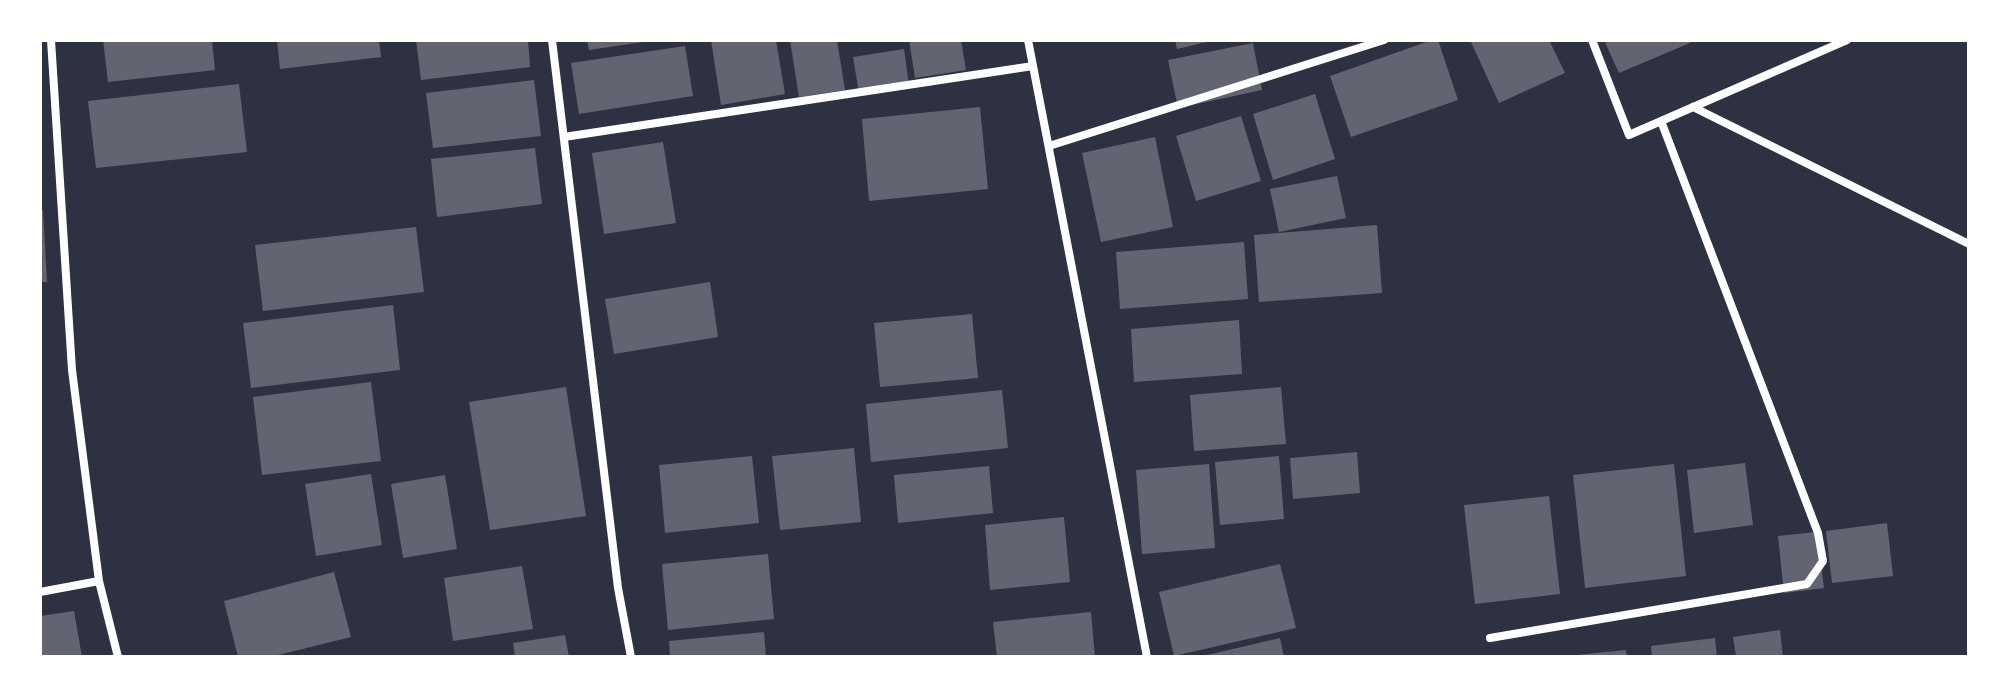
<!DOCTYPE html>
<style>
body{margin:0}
#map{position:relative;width:2009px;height:697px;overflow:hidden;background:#2d3142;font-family:Quicksand,sans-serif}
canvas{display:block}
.frame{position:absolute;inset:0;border:42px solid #fff;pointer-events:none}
</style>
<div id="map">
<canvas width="2009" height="697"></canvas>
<div class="frame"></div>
</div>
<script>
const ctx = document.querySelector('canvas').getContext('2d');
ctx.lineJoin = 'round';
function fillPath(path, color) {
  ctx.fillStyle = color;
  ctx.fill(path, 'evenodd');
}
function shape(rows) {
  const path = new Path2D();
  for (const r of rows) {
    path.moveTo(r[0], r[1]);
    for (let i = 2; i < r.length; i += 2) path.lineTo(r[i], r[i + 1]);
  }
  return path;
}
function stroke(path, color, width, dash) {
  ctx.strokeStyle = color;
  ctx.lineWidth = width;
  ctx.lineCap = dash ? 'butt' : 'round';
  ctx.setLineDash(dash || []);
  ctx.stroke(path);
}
fillPath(shape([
 [103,40,212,40,215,70,108,82],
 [277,40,379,40,381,57,280,69],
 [416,40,528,40,530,67,421,80],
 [587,40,643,40,643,42,589,50],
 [711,40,776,40,785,94,721,105],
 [790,40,837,40,845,90,799,97],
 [909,40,961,40,966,70,915,78],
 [1175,40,1211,40,1211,41,1177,49],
 [1432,40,1438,40,1458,100,1351,137,1330,76],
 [1470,40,1549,40,1565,73,1499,103],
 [1604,40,1697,40,1619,73],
 [1253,43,1262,90,1178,108,1168,60],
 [685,46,693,96,579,114,571,63],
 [904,49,909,85,859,93,853,57],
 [534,80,541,136,433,148,426,93],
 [239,84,247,152,96,168,88,101],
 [1315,94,1335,159,1273,180,1253,114],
 [980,107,988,189,869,201,862,119],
 [1241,116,1261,181,1196,201,1176,136],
 [1155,137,1173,227,1101,242,1082,153],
 [663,142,676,223,604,234,592,153],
 [535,148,542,204,437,217,431,159],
 [1337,176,1346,218,1279,232,1270,189],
 [40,210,43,210,47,282,40,282],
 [1377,225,1382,293,1259,302,1254,235],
 [416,227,424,292,263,311,255,245],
 [1244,242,1248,299,1120,309,1116,252],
 [710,282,718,337,614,354,605,299],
 [393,305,400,370,251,388,243,323],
 [972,314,978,378,880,387,874,323],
 [1239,320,1242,374,1134,382,1131,329],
 [371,382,381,461,262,475,253,397],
 [566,387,586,516,490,530,469,402],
 [1281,387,1286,444,1194,451,1190,395],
 [1002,390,1008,448,871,462,866,404],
 [854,448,861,522,780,530,772,456],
 [1357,452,1360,493,1293,499,1290,458],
 [752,456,759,523,665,533,659,465],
 [1279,456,1284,519,1220,525,1215,462],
 [1745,463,1753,525,1694,533,1687,470],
 [1209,464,1215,548,1142,554,1136,470],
 [1674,464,1686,576,1585,588,1573,475],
 [989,466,993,513,898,523,894,475],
 [371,474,382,545,316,556,305,484],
 [445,475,457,549,403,558,391,484],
 [1549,496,1560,594,1475,604,1464,505],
 [1064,517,1070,582,990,590,985,525],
 [1887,523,1893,576,1832,583,1826,531],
 [1817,532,1824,588,1784,593,1778,536],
 [768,554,774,619,668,630,662,564],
 [1280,564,1296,628,1174,656,1159,592],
 [522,566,533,629,453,641,444,578],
 [334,572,351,637,270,657,238,657,224,601],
 [74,611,82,657,40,657,40,616],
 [1091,612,1095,657,997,657,993,622],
 [1780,630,1783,657,1736,657,1733,637],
 [764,632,766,657,670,657,669,641],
 [565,635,569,657,515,657,513,643],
 [1280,638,1284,657,1203,657,1203,656],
 [1715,638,1717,657,1652,657,1651,646],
 [1626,650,1627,657,1576,657,1576,655]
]), '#626471');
stroke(shape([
 [51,40,72,370,99,581,118,657],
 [552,40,618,588,631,657],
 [1028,40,1147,657],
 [1592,40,1629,135,1847,40],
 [1693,107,1969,244],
 [564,137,1033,66],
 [1049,146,1384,40],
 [40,592,99,581],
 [1490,638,1807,584,1823,561,1818,533,1661,121]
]), '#fff', 8);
</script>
